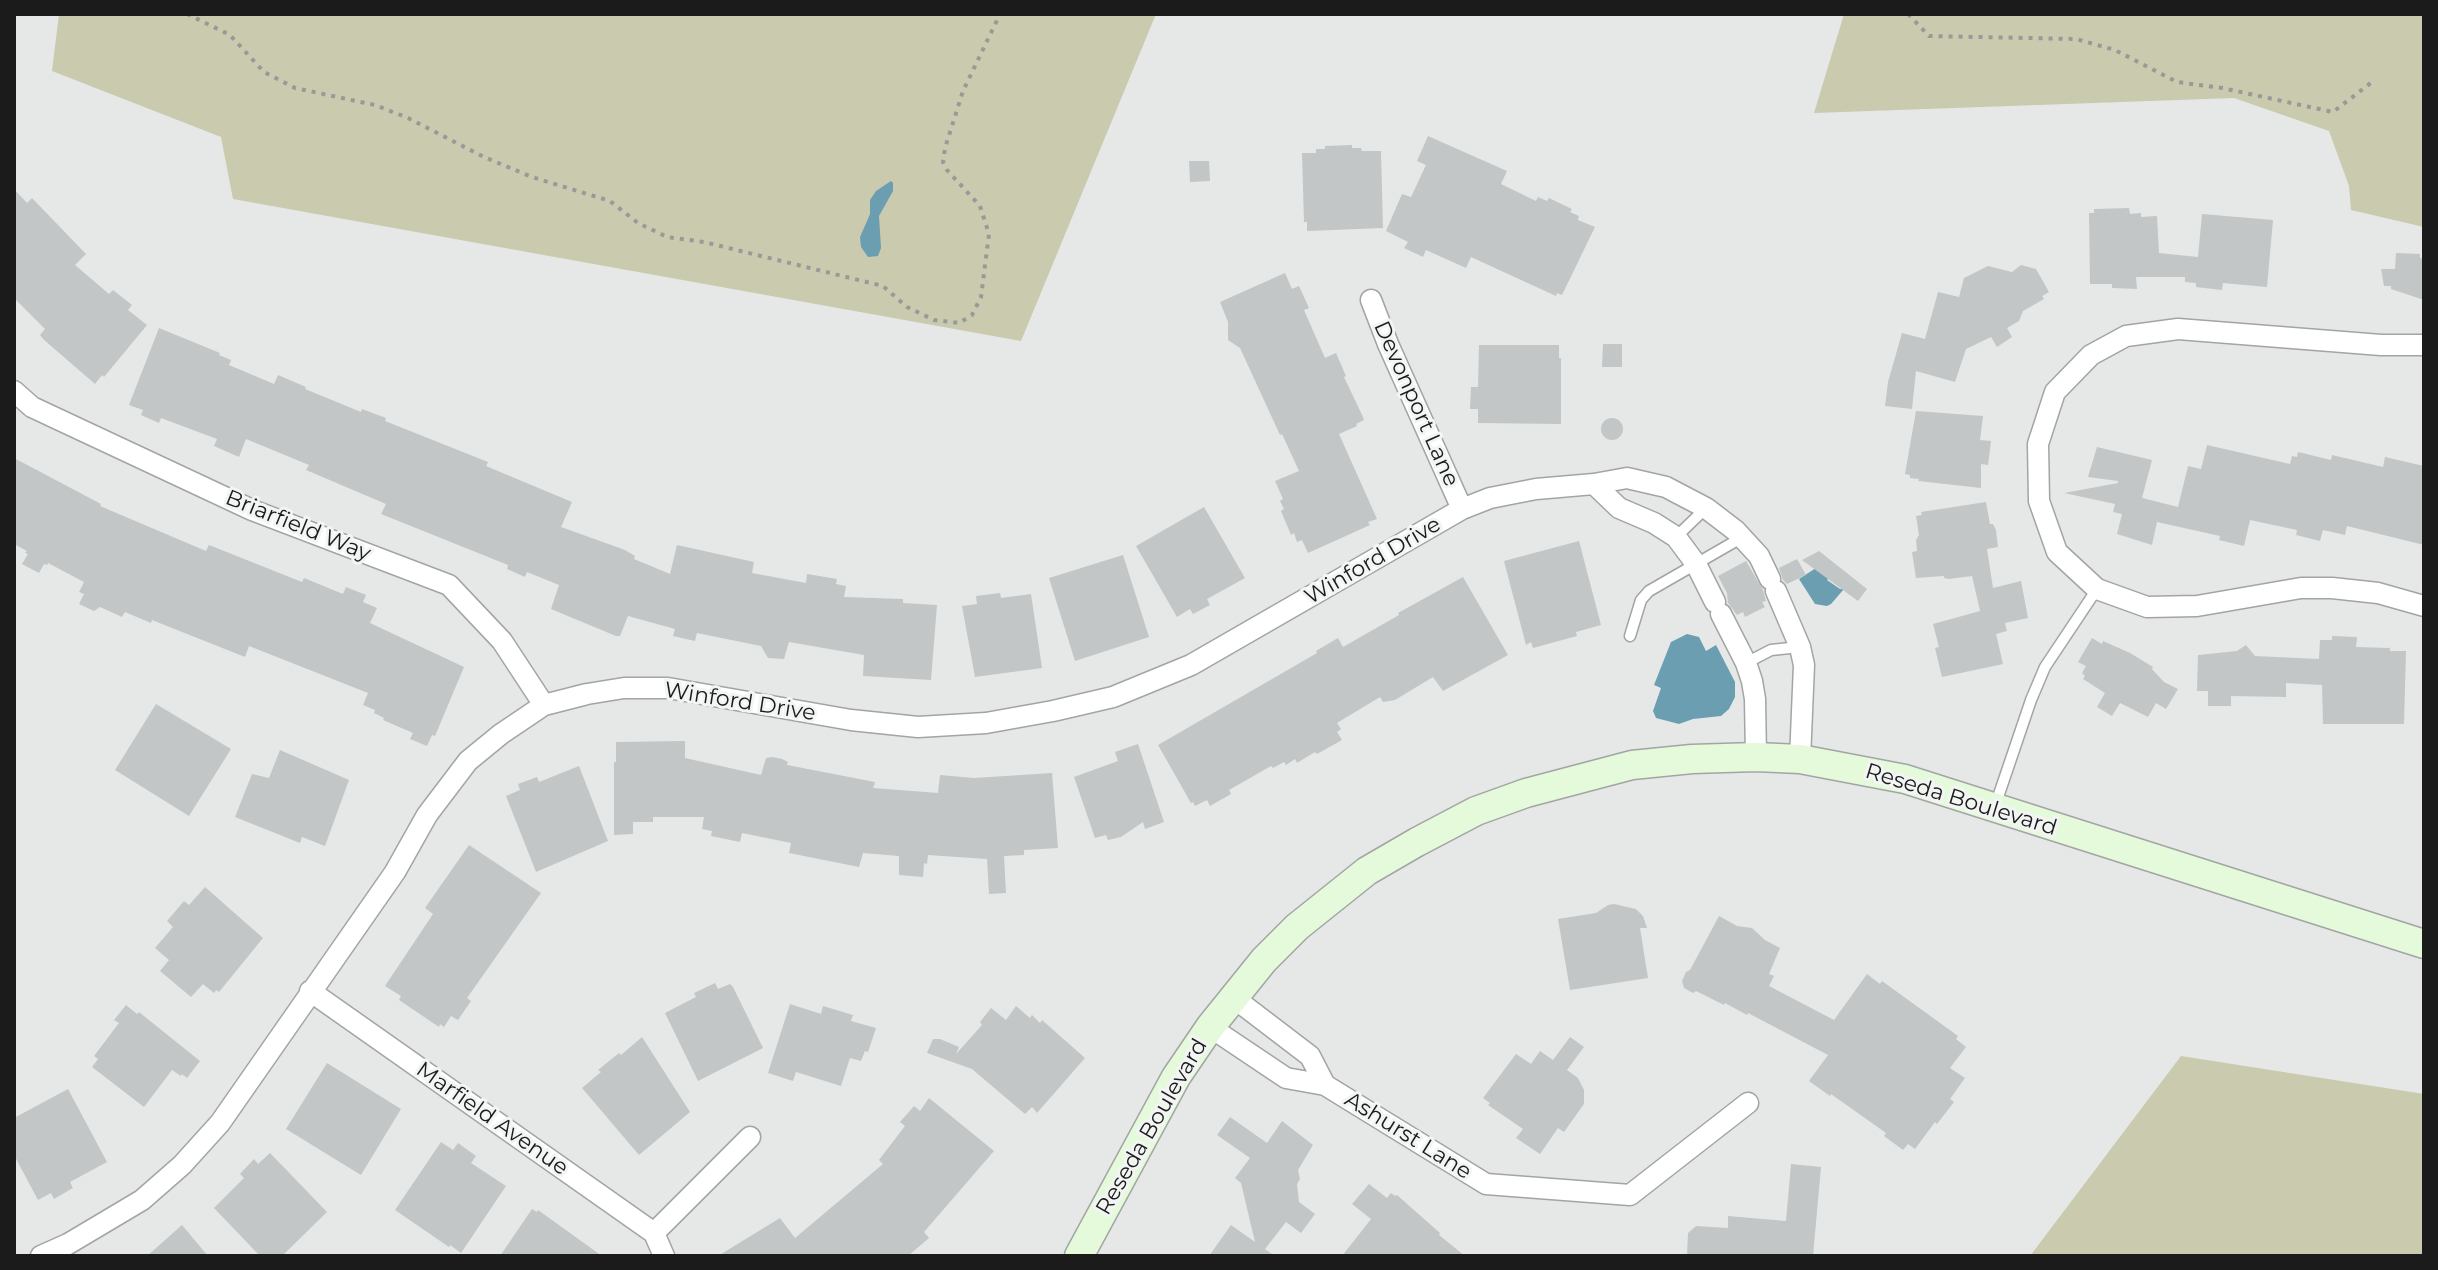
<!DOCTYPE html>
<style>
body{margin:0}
#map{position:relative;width:2438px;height:1270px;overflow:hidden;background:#e5e8e6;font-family:Montserrat,sans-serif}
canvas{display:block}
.frame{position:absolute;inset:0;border:16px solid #1a1b1a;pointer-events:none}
</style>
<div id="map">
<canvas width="2438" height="1270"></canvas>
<div class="frame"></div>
</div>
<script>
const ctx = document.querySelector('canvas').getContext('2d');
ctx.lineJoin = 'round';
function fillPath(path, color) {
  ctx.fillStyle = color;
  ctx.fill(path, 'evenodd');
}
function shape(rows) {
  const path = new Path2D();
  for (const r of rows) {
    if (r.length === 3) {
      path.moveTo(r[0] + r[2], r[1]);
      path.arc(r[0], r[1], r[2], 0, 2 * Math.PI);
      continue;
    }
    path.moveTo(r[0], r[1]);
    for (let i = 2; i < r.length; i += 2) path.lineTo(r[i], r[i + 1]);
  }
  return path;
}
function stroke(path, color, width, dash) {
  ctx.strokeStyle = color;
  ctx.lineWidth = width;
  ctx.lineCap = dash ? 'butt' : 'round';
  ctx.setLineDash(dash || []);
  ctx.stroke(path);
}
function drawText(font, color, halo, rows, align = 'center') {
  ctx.font = font + ' Montserrat,sans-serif';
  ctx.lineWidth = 6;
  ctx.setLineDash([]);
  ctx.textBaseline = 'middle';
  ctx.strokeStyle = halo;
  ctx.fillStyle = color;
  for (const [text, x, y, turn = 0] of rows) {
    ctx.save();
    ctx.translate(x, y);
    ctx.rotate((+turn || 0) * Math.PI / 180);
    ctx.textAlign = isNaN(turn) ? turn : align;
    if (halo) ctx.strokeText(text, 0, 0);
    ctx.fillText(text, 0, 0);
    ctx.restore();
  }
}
fillPath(shape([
 [59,14,1156,14,1021,341,233,199,221,137,52,71],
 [1844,14,2424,14,2424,227,2351,210,2349,186,2329,131,2234,98,1814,113],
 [2181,1056,2424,1094,2424,1256,2030,1256]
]), '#cacaae');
fillPath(shape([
 [891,181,893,183,893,191,879,216,881,248,878,256,868,257,861,247,860,237,870,214,870,200,876,191],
 [1819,566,1831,575,1827,580,1840,589,1844,589,1831,604,1827,606,1815,604,1799,579],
 [1687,634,1699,637,1706,651,1716,645,1735,682,1735,697,1729,709,1721,716,1693,719,1679,724,1656,718,1653,711,1661,688,1654,685,1671,642]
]), '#6c9eb2');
fillPath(shape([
 [1428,136,1507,171,1501,184,1536,201,1538,197,1547,201,1549,198,1572,209,1570,212,1579,216,1578,220,1595,227,1562,295,1557,293,1556,296,1471,257,1466,268,1426,250,1423,257,1404,248,1408,242,1386,231,1402,194,1411,197,1426,165,1417,161],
 [1352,145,1352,148,1361,148,1362,151,1381,151,1383,228,1307,231,1307,222,1304,222,1302,153,1316,153,1316,149,1325,149,1325,146],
 [1189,161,1209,161,1210,181,1190,182],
 [14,189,27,203,32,198,86,254,75,265,109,294,113,290,132,305,128,310,147,325,104,377,102,375,95,384,43,339,40,335,45,329,14,298],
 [2129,208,2130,214,2141,213,2141,217,2157,216,2159,253,2198,257,2202,214,2273,220,2267,287,2223,283,2222,290,2196,287,2196,283,2185,282,2185,277,2136,277,2137,289,2112,288,2112,284,2090,284,2089,213,2094,213,2094,209],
 [2396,253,2420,254,2420,258,2424,259,2424,300,2391,289,2391,286,2384,286,2381,269,2395,269],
 [2021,265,2036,269,2049,292,2042,296,2044,299,2023,311,2019,321,2007,328,2012,337,1997,347,1991,337,1966,349,1955,382,1916,371,1912,409,1885,406,1888,382,1902,333,1925,339,1938,292,1959,297,1964,278,1988,266,2012,272],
 [1285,273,1292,289,1299,286,1309,308,1304,310,1325,358,1336,353,1346,376,1344,377,1363,417,1364,420,1356,424,1357,426,1339,434,1377,519,1368,522,1370,525,1308,553,1302,540,1297,542,1294,533,1291,535,1281,511,1284,509,1280,501,1283,499,1275,481,1299,471,1282,434,1280,435,1240,348,1228,340,1228,322,1220,302],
 [159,328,220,353,219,355,231,360,229,365,274,384,278,375,306,387,305,389,361,412,362,409,386,418,385,421,488,462,486,466,572,502,561,527,625,550,635,556,634,559,670,574,677,545,754,562,752,573,806,583,807,574,837,579,836,584,846,586,844,597,903,599,903,603,937,605,931,680,863,676,864,655,789,642,784,659,768,658,761,646,697,633,695,641,673,636,675,629,628,616,620,636,616,636,551,609,559,585,527,572,525,577,507,569,508,565,381,514,386,504,306,470,309,465,246,439,239,457,214,446,217,439,161,418,159,423,141,415,143,410,129,405],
 [1603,344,1622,344,1622,367,1602,367],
 [1479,345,1559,345,1559,358,1561,358,1561,424,1478,423,1478,409,1470,409,1471,387,1478,387],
 [1916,411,1983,416,1980,440,1991,441,1988,465,1981,464,1981,488,1918,481,1919,479,1910,478,1910,475,1905,474],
 [1612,429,11],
 [2207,445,2290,464,2292,456,2297,457,2298,452,2331,460,2332,455,2383,467,2385,457,2424,466,2424,545,2347,526,2345,535,2323,530,2320,541,2296,535,2297,530,2250,520,2244,546,2219,540,2220,536,2157,522,2152,545,2117,534,2122,514,2113,512,2115,504,2064,493,2118,483,2118,481,2088,477,2097,447,2152,460,2142,498,2178,507,2188,466,2201,469],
 [14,458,101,504,100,506,206,551,209,545,302,582,304,578,343,594,346,587,366,595,363,602,377,608,370,623,464,667,435,736,432,735,427,746,410,739,413,733,383,720,384,718,374,713,375,710,363,705,368,693,249,646,245,657,152,620,151,623,125,612,122,617,100,607,94,611,79,604,84,594,79,592,84,582,48,563,47,565,44,564,39,573,22,564,28,554,25,553,27,551,14,544],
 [1986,502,1990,524,1993,524,1996,530,1998,547,1987,549,1993,588,2021,581,2028,618,2005,623,2007,631,1996,634,2003,664,1942,677,1935,648,1939,647,1933,624,1980,611,1972,576,1949,579,1944,578,1944,576,1916,578,1912,552,1917,551,1916,540,1919,535,1916,516,1922,515,1921,512],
 [1204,507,1245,578,1207,599,1210,605,1193,614,1190,609,1177,617,1136,546],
 [1579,541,1601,625,1576,632,1577,636,1533,648,1531,642,1526,645,1504,561],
 [1819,551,1867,589,1858,601,1802,560],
 [1123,555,1149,637,1075,661,1049,578],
 [1797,559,1806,575,1787,584,1783,580,1779,568],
 [1746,561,1763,590,1766,601,1762,602,1765,607,1745,617,1743,612,1737,615,1728,603,1727,593,1718,576],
 [1463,577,1508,655,1443,691,1433,677,1395,700,1383,702,1380,697,1337,723,1341,729,1337,732,1342,740,1317,754,1315,752,1297,763,1295,759,1286,765,1284,762,1273,768,1271,766,1229,790,1231,794,1210,806,1207,800,1195,806,1193,802,1191,803,1158,745,1317,653,1316,651,1338,638,1343,647,1399,615,1398,613],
 [1000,593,1001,598,1031,594,1042,668,975,677,962,606,977,604,976,596],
 [2332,636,2357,637,2356,647,2390,648,2390,651,2406,651,2404,724,2323,724,2322,685,2286,683,2286,697,2231,696,2231,706,2208,706,2208,691,2197,691,2198,655,2237,651,2246,645,2255,656,2319,659,2320,640,2332,640],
 [2092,638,2102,644,2103,641,2130,653,2153,667,2152,669,2164,682,2178,689,2166,709,2156,703,2148,717,2120,703,2112,716,2097,707,2105,693,2083,679,2085,676,2082,673,2086,666,2078,662],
 [156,704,231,749,189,816,115,770],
 [685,741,685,758,761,775,766,758,772,757,782,759,788,762,787,765,875,782,873,788,938,793,940,775,974,778,1052,773,1058,848,1024,850,1024,855,1004,856,1006,893,989,894,987,859,928,855,927,864,924,863,923,877,899,875,899,856,863,853,859,867,789,853,791,843,742,833,740,842,711,836,712,831,702,829,704,817,653,817,653,822,633,822,633,834,614,835,614,762,616,762,616,742],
 [1138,744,1164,822,1145,829,1143,822,1121,837,1108,840,1106,835,1095,838,1074,777,1118,761,1115,752],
 [280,750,349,780,325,846,302,837,300,843,235,817,252,774,269,778],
 [579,766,608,841,536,872,506,796,520,790,518,784,537,777,539,782],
 [469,845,541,893,467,998,471,1001,458,1020,451,1016,444,1027,440,1024,439,1027,399,1000,401,996,385,986,433,914,425,908],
 [205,887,263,938,219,992,216,990,214,993,203,984,191,997,160,971,169,960,155,948,173,927,167,921,184,901,189,905],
 [1614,904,1636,909,1643,916,1647,928,1640,928,1648,978,1570,990,1558,919,1596,913,1608,905],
 [1719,916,1737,926,1752,928,1765,940,1780,948,1769,974,1774,976,1769,986,1834,1020,1867,974,1880,984,1882,981,1958,1036,1956,1039,1966,1047,1950,1068,1965,1078,1950,1099,1954,1102,1937,1124,1935,1122,1915,1149,1908,1144,1903,1150,1884,1136,1886,1133,1831,1094,1830,1096,1809,1081,1828,1055,1748,1013,1747,1015,1725,1003,1724,1005,1696,991,1693,993,1684,988,1682,981,1686,972,1690,970],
 [715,983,718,989,730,984,733,987,763,1048,698,1081,665,1013,696,997,694,993],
 [790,1004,821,1014,823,1006,853,1015,851,1021,876,1028,868,1052,865,1051,861,1061,850,1058,841,1086,796,1072,793,1081,768,1073],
 [126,1005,137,1014,139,1012,200,1061,187,1078,182,1074,181,1076,172,1070,144,1107,92,1067,98,1059,94,1056,119,1023,114,1020],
 [1016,1006,1030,1018,1032,1015,1040,1023,1042,1020,1085,1058,1037,1113,1032,1107,1025,1114,972,1069,927,1053,933,1039,940,1039,959,1047,956,1054,982,1025,980,1022,991,1008,1006,1020],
 [642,1037,690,1112,639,1155,582,1088,601,1072,598,1070,619,1053,621,1055],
 [1570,1037,1584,1047,1567,1070,1578,1078,1584,1090,1584,1104,1564,1132,1558,1128,1540,1154,1516,1138,1523,1129,1488,1105,1490,1103,1483,1098,1516,1054,1531,1064,1540,1051,1553,1060],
 [327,1063,401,1109,361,1175,286,1129],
 [68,1089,107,1162,70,1182,73,1188,54,1199,51,1193,38,1200,14,1155,14,1118],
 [929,1098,994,1151,924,1232,929,1238,908,1256,718,1256,780,1218,795,1238,883,1164,879,1160,905,1126,900,1122,914,1106,920,1111],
 [1230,1117,1267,1143,1282,1121,1313,1145,1298,1170,1300,1179,1297,1184,1299,1202,1315,1214,1301,1233,1286,1222,1265,1249,1275,1256,1209,1256,1231,1225,1255,1242,1241,1183,1235,1178,1250,1158,1217,1135],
 [441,1142,453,1150,458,1143,476,1156,471,1163,506,1186,461,1253,450,1245,449,1247,395,1210],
 [270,1153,327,1212,282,1256,260,1256,214,1208,244,1178,240,1174,254,1159,258,1164],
 [1791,1164,1821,1167,1813,1256,1687,1256,1688,1233,1696,1226,1728,1228,1728,1216,1786,1221],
 [1369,1184,1387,1198,1391,1193,1395,1196,1397,1195,1440,1233,1439,1235,1465,1256,1342,1256,1371,1219,1352,1204],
 [532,1209,537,1212,538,1210,602,1256,500,1256],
 [182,1225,208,1256,147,1256]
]), '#c2c6c6');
const service = shape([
 [1676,537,1706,508],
 [1630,636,1641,600,1649,591,1741,538],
 [1746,663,1771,650,1800,647],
 [1995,806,2031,700,2045,667,2097,589]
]);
const minor = shape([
 [1371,300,1388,344,1462,509],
 [2424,345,2381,345,2178,329,2126,336,2091,355,2055,392,2038,444,2039,501,2057,552,2097,589,2147,607,2197,606,2301,588,2332,588,2378,593,2424,606],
 [14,391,32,407,252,510,449,585,502,641,544,705],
 [1594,484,1619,508,1654,523,1676,537,1696,564,1715,602],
 [1776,591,1800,647,1804,665,1800,759],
 [1721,614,1746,663,1752,681,1755,699,1756,757],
 [310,991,654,1233,664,1256],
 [1210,1027,1286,1078,1325,1085,1310,1056,1234,998],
 [1325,1085,1486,1184,1630,1195,1748,1103],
 [654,1233,750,1137],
 [41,1256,68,1244,142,1200,182,1165,220,1123,395,872,427,815,468,761,501,734,544,705,587,694,624,688,668,688,851,720,918,727,986,723,1053,711,1113,697,1191,665,1462,509,1490,498,1536,489,1594,484,1627,478,1666,487,1706,508,1736,531,1759,556,1770,579]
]);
const secondary = shape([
 [1079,1256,1176,1077,1210,1027,1264,960,1297,927,1367,871,1417,842,1476,811,1526,793,1632,765,1692,759,1756,757,1800,759,1905,779,2424,944]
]);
stroke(service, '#a2a5a3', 13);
stroke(minor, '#a2a5a3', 23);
stroke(secondary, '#a2a5a3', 31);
stroke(shape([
 [187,14,230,35,264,72,295,88,375,105,408,118,484,157,532,177,610,201,638,223,667,237,704,242,883,286,907,307,934,320,959,323,972,315,981,297,989,234,980,206,947,170,943,162,945,148,963,91,1000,14],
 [1908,14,1929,36,2076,39,2115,50,2177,82,2222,88,2333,112,2372,82]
]), '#989a98', 4, [4, 6]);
stroke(service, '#fff', 10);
stroke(minor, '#fff', 20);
stroke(secondary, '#e4fadb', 28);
drawText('22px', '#1a1b1a', '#f2f5f4', [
 ["Devonport Lane",1416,404,66],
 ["Briarfield Way",298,526,22],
 ["Winford Drive",1373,561,-30],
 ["Winford Drive",740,702,9],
 ["Reseda Boulevard",1961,800,17],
 ["Marfield Avenue",492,1119,35],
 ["Reseda Boulevard",1152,1127,-60],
 ["Ashurst Lane",1408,1136,32]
]);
</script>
